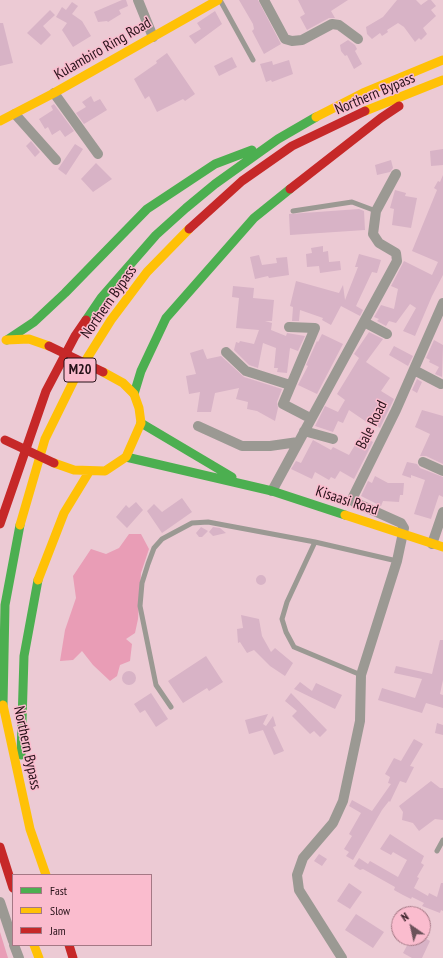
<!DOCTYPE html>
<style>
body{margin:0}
#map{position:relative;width:443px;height:958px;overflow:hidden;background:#eccad4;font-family:"PT Sans Narrow",sans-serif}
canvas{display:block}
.legend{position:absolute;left:12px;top:874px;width:140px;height:72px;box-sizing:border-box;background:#fabcce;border:1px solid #a57885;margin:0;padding:5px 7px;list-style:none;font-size:12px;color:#261118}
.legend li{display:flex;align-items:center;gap:8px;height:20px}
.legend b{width:20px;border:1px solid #a57885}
.north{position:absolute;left:391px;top:906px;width:40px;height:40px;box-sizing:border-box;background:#fabcce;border:1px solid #a57885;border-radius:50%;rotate:326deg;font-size:11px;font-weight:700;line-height:16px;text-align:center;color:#261118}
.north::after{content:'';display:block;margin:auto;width:14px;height:18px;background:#6b525a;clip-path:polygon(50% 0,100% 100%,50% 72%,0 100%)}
</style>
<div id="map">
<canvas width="443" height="958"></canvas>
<ul class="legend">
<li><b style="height:5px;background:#4caf50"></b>Fast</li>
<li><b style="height:5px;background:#ffc107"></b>Slow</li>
<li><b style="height:5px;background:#c62828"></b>Jam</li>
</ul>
<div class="north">N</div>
</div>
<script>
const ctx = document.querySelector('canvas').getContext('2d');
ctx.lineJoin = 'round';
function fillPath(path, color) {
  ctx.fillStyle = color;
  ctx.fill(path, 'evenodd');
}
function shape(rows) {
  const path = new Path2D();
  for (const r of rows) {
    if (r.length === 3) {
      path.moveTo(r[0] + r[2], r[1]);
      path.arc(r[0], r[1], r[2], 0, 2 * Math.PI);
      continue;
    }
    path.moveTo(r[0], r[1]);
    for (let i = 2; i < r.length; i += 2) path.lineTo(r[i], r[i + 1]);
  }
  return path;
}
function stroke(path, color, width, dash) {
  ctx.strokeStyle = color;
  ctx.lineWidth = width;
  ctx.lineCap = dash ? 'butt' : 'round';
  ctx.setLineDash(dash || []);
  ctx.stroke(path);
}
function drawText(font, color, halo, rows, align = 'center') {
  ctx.font = font + ' "PT Sans Narrow",sans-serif';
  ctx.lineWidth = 3;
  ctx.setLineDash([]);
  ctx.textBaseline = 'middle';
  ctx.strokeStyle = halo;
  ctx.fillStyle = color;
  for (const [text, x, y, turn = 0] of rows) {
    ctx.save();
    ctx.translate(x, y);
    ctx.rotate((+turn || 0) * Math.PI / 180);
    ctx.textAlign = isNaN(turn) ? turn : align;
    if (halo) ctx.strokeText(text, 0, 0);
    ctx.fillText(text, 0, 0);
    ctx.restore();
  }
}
fillPath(shape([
 [129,534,141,534,149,549,141,573,138,619,135,633,126,639,132,644,130,661,120,665,117,676,110,681,93,665,82,651,73,660,60,661,65,630,76,598,73,576,91,549,106,554,119,548],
 [0,932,8,958,0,958]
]), '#e99db6');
fillPath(shape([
 [122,0,126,0,128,6,119,10,121,14,108,22,107,21,98,22,94,12],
 [239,0,258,0,281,44,264,54,252,31,254,29,253,24],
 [298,0,348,0,331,11,335,18,329,18,307,30,300,17,305,14],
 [397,0,416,0,421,5,428,0,431,0,436,6,431,10,436,16,423,28,427,34,421,40,419,38,415,42,404,27,398,23,387,30,388,32,382,36,380,33,372,39,367,34,366,27,383,17],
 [72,2,78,6,72,14,82,21,91,36,73,47,62,30,67,23,56,17,62,7,66,10],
 [50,10,55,15,43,26,51,35,41,45,27,33],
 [215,11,222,24,195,44,189,36,201,29,197,23],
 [0,23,3,23,13,63,0,66],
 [348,40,355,45,357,49,355,51,362,64,354,69,347,55,345,56,341,51,340,45],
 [167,53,195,94,185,101,183,99,157,112,149,96,145,99,134,79,157,63,156,61],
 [232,57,237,67,219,76,214,66],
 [289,60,293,74,272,82,271,80,266,82,260,64,272,61,273,65],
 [91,96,94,102,100,99,107,110,84,124,76,113,86,107,82,102],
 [54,104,74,131,65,137,60,130,52,135,48,127,45,129,39,119,53,110,51,106],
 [31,141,40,152,35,157,26,146],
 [75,144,83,149,66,175,58,169],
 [443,149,443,165,431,166,430,151],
 [391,160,393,168,390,172,377,175,375,165],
 [96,163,112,179,93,192,81,179],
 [443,175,443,275,432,296,415,336,403,331,416,308,410,304,396,323,389,321,386,326,377,321,379,319,374,317,381,305,394,309,398,289,391,286,404,261,432,275,438,262,412,251,437,190,434,188,438,181,440,182],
 [395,190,406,193,405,196,417,198,411,228,392,225,394,209,390,208],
 [359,209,364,211,365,230,290,235,289,214],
 [323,246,323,252,328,251,329,262,340,261,341,270,320,273,319,266,307,267,306,254,312,253,311,248],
 [359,254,381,260,377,273,372,272,356,306,363,310,360,316,341,306,331,325,322,320,323,318,300,310,299,321,292,321,293,307,290,306,296,281,339,293,343,285,345,300,358,267,355,267],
 [259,255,262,265,277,263,276,258,287,257,289,275,269,278,268,276,255,279,250,257],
 [233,286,254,288,253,298,274,300,272,321,265,321,272,323,271,330,286,336,287,333,305,336,298,351,290,348,287,373,277,372,278,368,274,368,276,348,263,343,258,368,249,365,234,350,236,342,239,343,240,341,254,344,259,330,236,328,239,298,232,297],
 [369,332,383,339,366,362,390,378,381,391,394,399,380,428,372,423,371,425,349,410,343,423,338,421,333,432,315,426,325,406,338,412,345,400,337,394,359,358,354,354],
 [322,334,343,344,317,394,298,385,308,366,306,365,317,341,318,342],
 [434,340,443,345,442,377,435,374,439,367,429,362,430,360,426,358],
 [394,346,413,356,408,366,389,355],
 [203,349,207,359,221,356,244,377,282,389,277,402,278,408,275,421,257,411,247,409,248,402,236,399,239,388,215,393,211,412,197,412,200,392,189,394,186,376,196,374,190,353],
 [417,379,422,382,417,393,412,390],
 [422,410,443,416,443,464,426,456,420,456,430,434,415,427],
 [361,435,373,442,354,479,340,471,335,479,331,477,329,480,315,472,312,479,291,469,296,461,301,463,313,440,331,450,333,447,349,455],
 [407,462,417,464,420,468,443,477,443,497,439,495,431,519,414,514,425,480,411,475,411,478,402,475],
 [375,476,388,483,404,483,403,495,400,495,399,502,383,501,381,506,361,496,368,481,372,483],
 [182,498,192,512,162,533,147,511,154,504,162,512],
 [136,502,143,510,127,528,116,517,126,505,129,508],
 [201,527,208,531,202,537,199,537,196,533],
 [213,527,220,528,226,533,213,536,209,532],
 [261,580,5],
 [241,615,259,619,262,636,271,652,275,648,293,663,285,676,270,666,254,650,247,653,240,642,238,643,237,629,243,628],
 [440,640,443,640,443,680,440,694,443,695,443,708,426,703,422,713,378,700,382,688,415,698,422,679,394,673,396,666,432,674],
 [206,656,223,682,209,691,207,688,183,703,168,681],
 [129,678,7],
 [300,682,312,691,316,683,342,695,335,709,294,689],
 [151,693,168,719,156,727,145,710,140,713,134,704],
 [291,693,327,730,320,737,314,731,310,734,292,716,297,711,285,701],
 [268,714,263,724,266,726,273,716,276,726,273,727,284,751,274,755,263,730,249,734,245,720],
 [437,723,443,725,443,735,435,733],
 [414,739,423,744,410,766,414,767,406,783,400,781,390,802,389,801,382,810,353,860,346,856,349,852,344,849,352,836,349,834,361,813,349,806,352,800,372,811,391,784,388,783,390,777,385,774,394,758,401,761],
 [431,781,440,788,443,788,443,820,435,819,419,831,413,823,402,820,403,812,399,806],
 [390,834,424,856,421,863,424,865,417,877,419,878,414,888,428,896,429,893,437,897,441,883,443,883,443,911,441,910,440,913,422,906,424,903,412,897,411,899,403,895,394,890,395,887,363,869,360,870,354,866,359,858,368,864,370,861,398,877,407,860,393,852,391,855,380,849],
 [319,854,327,859,322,866,314,861],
 [349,883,362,892,350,909,337,901],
 [356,914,384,932,373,948,345,930],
 [414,938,425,938,430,941,422,958,412,958,403,953,410,940,412,941]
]), '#d8b3c6');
stroke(shape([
 [220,0,253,60],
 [293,211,352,202,376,211],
 [315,542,287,602,282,619,286,632,294,647,361,675],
 [171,707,156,685,140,606,142,583,148,564,154,548,162,539,192,523,208,522,315,542,397,561],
 [437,851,443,840]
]), '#9b9993', 5);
stroke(shape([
 [138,0,153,37],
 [264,0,285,39,292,41,302,40,332,24,339,25,358,39],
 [54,93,98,154],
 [15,114,56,160],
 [364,322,387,334],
 [289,327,315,328,283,404,310,418],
 [226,352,246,371,290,385],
 [414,370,441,384],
 [198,426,242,446,270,446,298,442],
 [304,431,333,439],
 [423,462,443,471],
 [272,491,397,261,396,253,379,243,373,234,376,211,396,174],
 [432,544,443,512],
 [0,902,13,941],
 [14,945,19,958],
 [342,958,299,890,297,875,303,858,333,823,343,801,360,721,361,675,397,561,404,528,401,523,354,502,353,497,396,410,443,303]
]), '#9b9993', 10);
stroke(shape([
 [86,320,101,298,156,235,186,208,215,184,278,139,316,117],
 [7,340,34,322,65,293,147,209,215,164,252,150],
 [134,394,141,371,166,318,254,218,290,189],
 [141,423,232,477],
 [126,457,272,491,345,515],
 [3,705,5,605,20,525],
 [21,755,24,656,38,580]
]), '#4caf50', 9);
stroke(shape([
 [365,111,443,80],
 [316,117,363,93,443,60],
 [0,121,54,93,218,0],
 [6,340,29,339,49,346],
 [54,463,74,470,105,471,126,457,141,423,139,408,134,394,123,383,103,372],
 [345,515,443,547],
 [20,525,45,439,76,376,111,320,147,272,189,229],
 [38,580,64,513,89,472],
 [3,705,30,829,46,875],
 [34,945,39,958]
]), '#ffc107', 9);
stroke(shape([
 [290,189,381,118,399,106],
 [189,229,242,181,292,146,365,111],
 [0,524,46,391,75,336,86,320],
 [0,847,13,888],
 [69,945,73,958]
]), '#c62828', 9);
stroke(shape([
 [49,346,103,372],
 [5,440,54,463]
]), '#c62828', 9);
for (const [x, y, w] of [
 [80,370,32]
]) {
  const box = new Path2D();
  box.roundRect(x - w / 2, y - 12, w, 24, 3);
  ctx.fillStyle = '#fabcce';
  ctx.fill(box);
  stroke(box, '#261118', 1);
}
drawText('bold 14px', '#261118', null, [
 ["M20",80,370]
]);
drawText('15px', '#261118', '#fabcce', [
 ["Kulambiro Ring Road",103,49,-30],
 ["Northern Bypass",375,94,-23],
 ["Northern Bypass",109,302,-55],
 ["Bale Road",372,425,-64],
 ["Kisaasi Road",347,501,18],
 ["Northern Bypass",27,748,78]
]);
</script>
